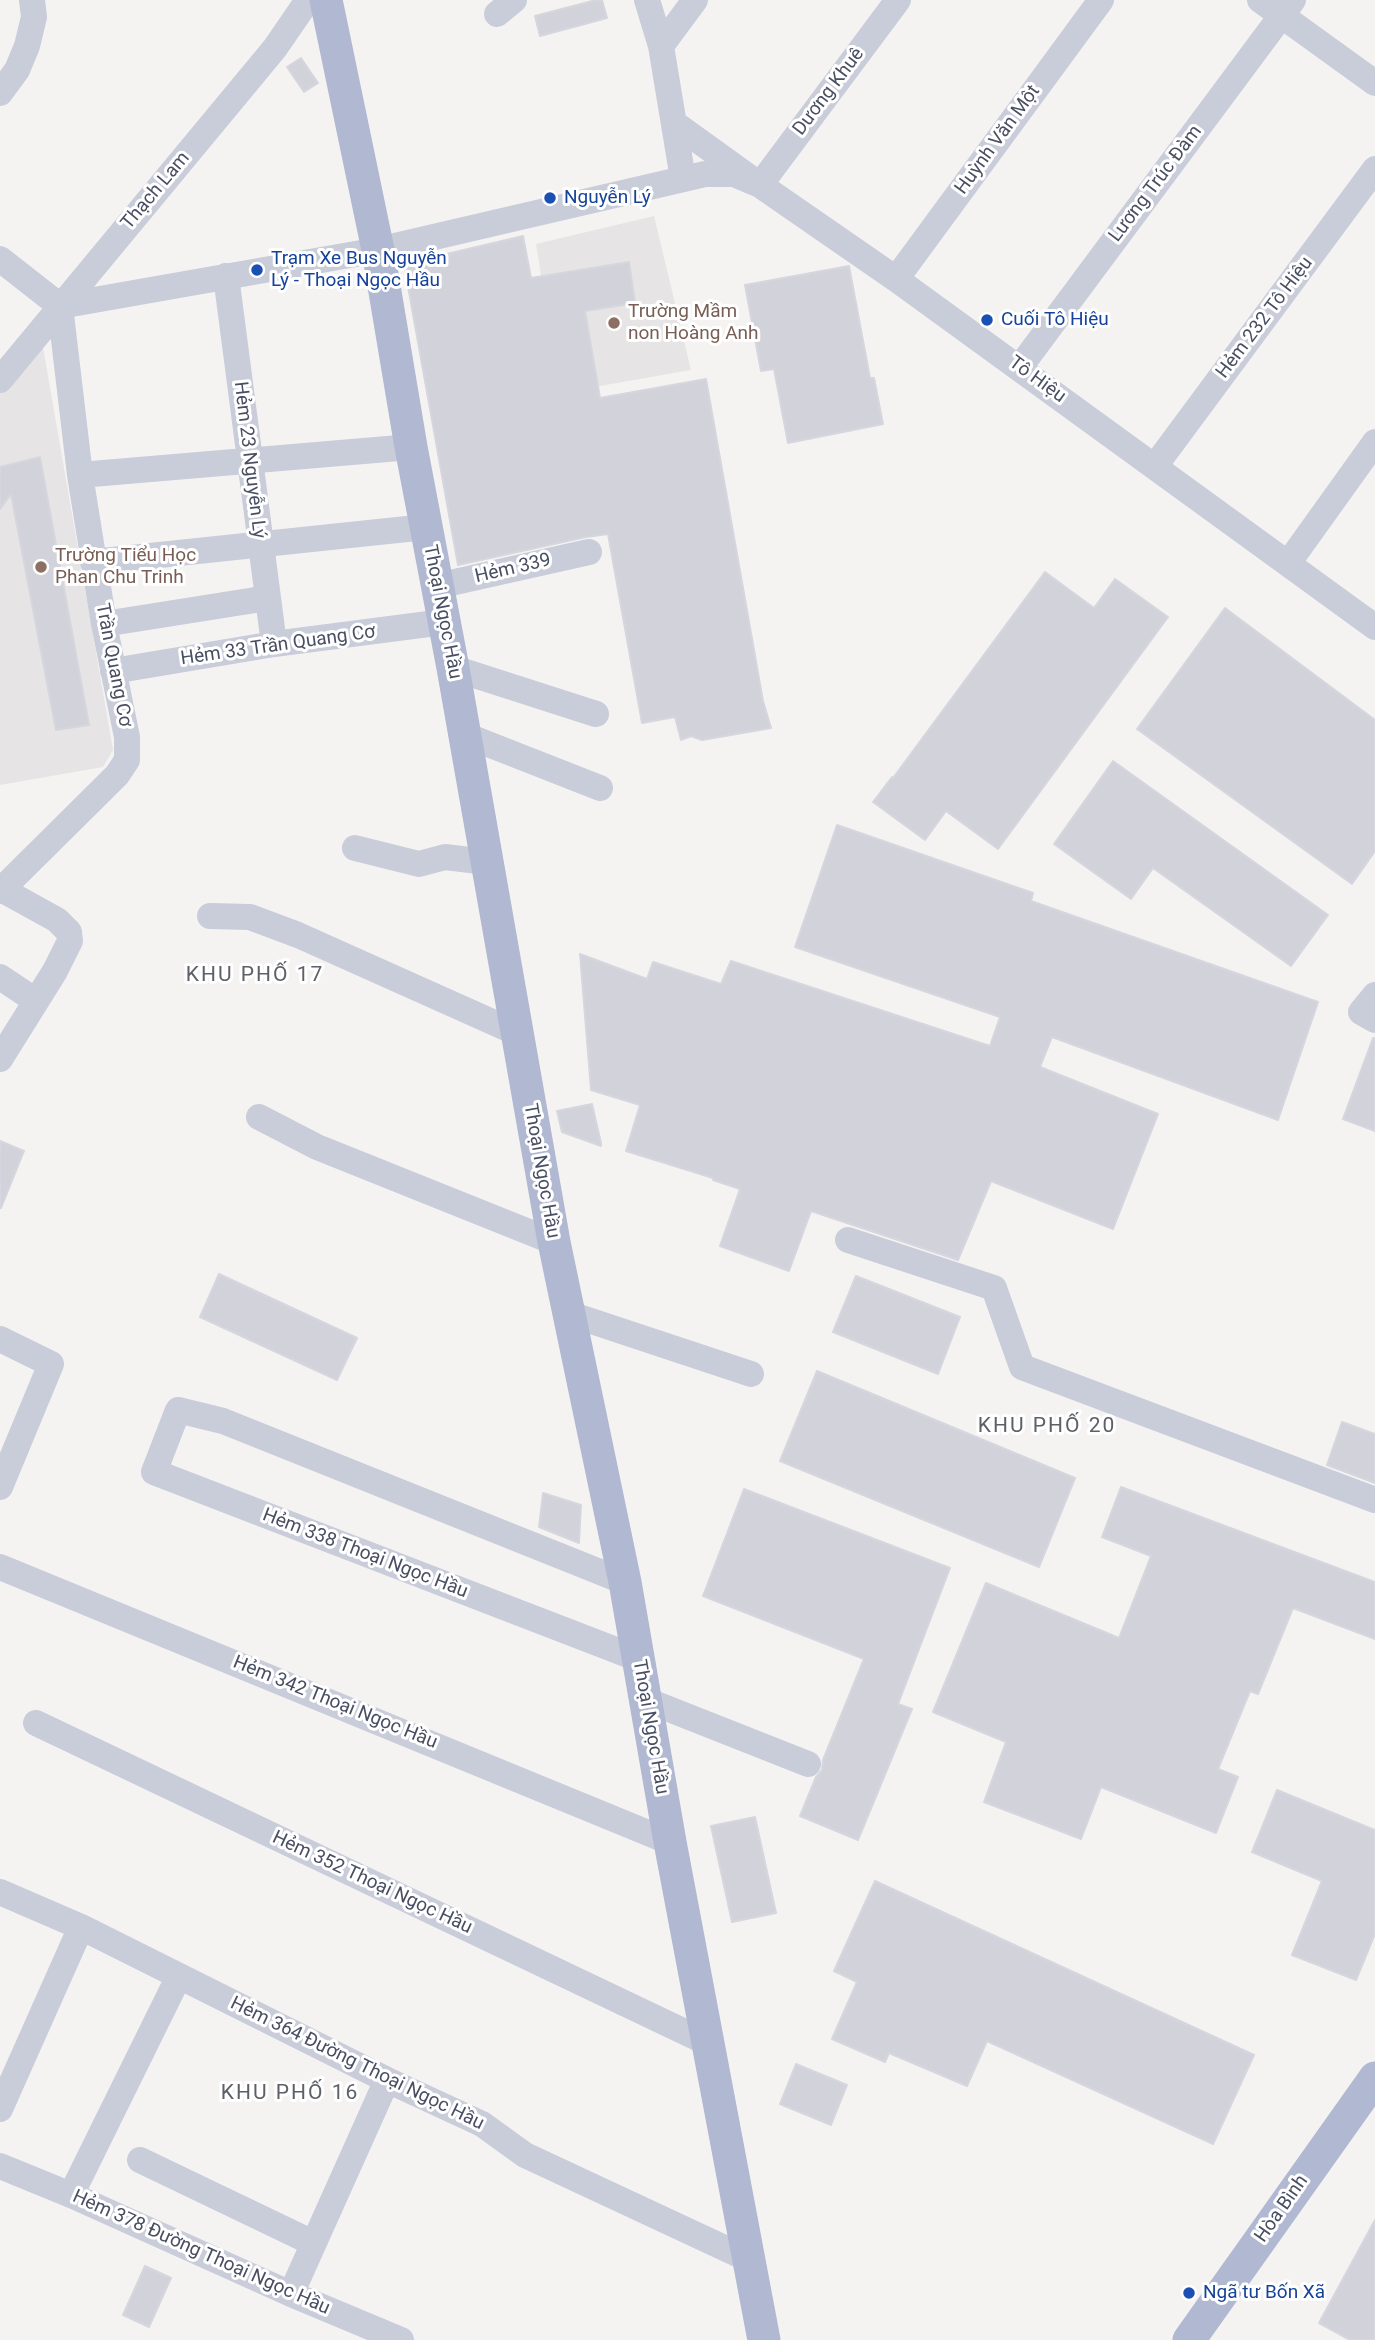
<!DOCTYPE html>
<meta charset="utf-8">
<style>
body{margin:0}
canvas{display:block;background:#f5f3f2}
</style>
<canvas width="1375" height="2340"></canvas>
<script>
const ctx = document.querySelector('canvas').getContext('2d');
ctx.lineJoin = 'round';
function fillPath(path, color) {
  ctx.fillStyle = color;
  ctx.fill(path, 'evenodd');
}
function shape(rows) {
  const path = new Path2D();
  for (const r of rows) {
    path.moveTo(r[0], r[1]);
    for (let i = 2; i < r.length; i += 2) path.lineTo(r[i], r[i + 1]);
  }
  return path;
}
function stroke(path, color, width, dash) {
  ctx.strokeStyle = color;
  ctx.lineWidth = width;
  ctx.lineCap = dash ? 'butt' : 'round';
  ctx.setLineDash(dash || []);
  ctx.stroke(path);
}
function drawText(font, color, halo, rows, align = 'center') {
  ctx.font = font + ' Roboto,sans-serif';
  ctx.lineWidth = 6;
  ctx.setLineDash([]);
  ctx.textBaseline = 'middle';
  ctx.strokeStyle = halo;
  ctx.fillStyle = color;
  for (const [text, x, y, turn = 0] of rows) {
    ctx.save();
    ctx.translate(x, y);
    ctx.rotate((+turn || 0) * Math.PI / 180);
    ctx.textAlign = isNaN(turn) ? turn : align;
    if (halo) ctx.strokeText(text, 0, 0);
    ctx.fillText(text, 0, 0);
    ctx.restore();
  }
}
fillPath(shape([
 [654,216,691,370,560,393,536,244],
 [40,330,113,750,103,767,0,785,0,383]
]), '#e6e4e4');
const building = shape([
 [596,0,602,0,607,18,540,36,535,16,596,0],
 [301,58,318,83,304,92,287,67,301,58],
 [523,236,531,278,629,262,635,303,585,311,600,398,706,379,763,701,771,728,702,740,691,736,681,740,675,717,642,723,608,534,586,537,458,565,404,264,523,236],
 [849,266,870,378,874,378,883,424,788,443,774,369,761,371,745,285,849,266],
 [40,457,89,725,56,730,11,494,0,509,0,467,40,457],
 [1045,572,1094,608,1115,579,1168,617,998,849,946,811,925,840,873,802,892,777,893,778,1045,572],
 [1225,608,1375,720,1375,851,1352,884,1137,729,1225,608],
 [1113,761,1328,915,1291,966,1153,868,1131,899,1054,844,1113,761],
 [837,825,1033,893,1031,901,1318,1002,1278,1120,1052,1037,1040,1067,1158,1114,1113,1229,991,1181,958,1260,811,1211,789,1271,720,1246,740,1189,713,1180,713,1178,626,1151,640,1105,591,1090,580,954,647,979,653,962,721,984,731,961,990,1046,1000,1017,795,947,837,825],
 [1373,1038,1375,1038,1375,1131,1343,1119,1373,1038],
 [592,1104,601,1143,601,1146,562,1132,557,1111,592,1104],
 [0,1141,24,1151,1,1208,0,1208,0,1141],
 [219,1274,357,1338,337,1380,200,1317,219,1274],
 [856,1276,960,1317,938,1374,833,1332,856,1276],
 [817,1371,1075,1478,1039,1567,780,1461,817,1371],
 [1342,1422,1375,1434,1375,1483,1327,1465,1342,1422],
 [1121,1487,1375,1582,1375,1639,1293,1608,1258,1694,1250,1691,1218,1769,1238,1777,1216,1833,1101,1787,1081,1839,984,1802,1006,1742,933,1712,986,1583,1119,1638,1151,1556,1102,1537,1121,1487],
 [744,1489,950,1568,898,1704,912,1709,858,1840,800,1816,816,1777,822,1770,823,1760,864,1659,703,1596,744,1489],
 [543,1493,581,1505,579,1543,539,1527,543,1493],
 [1277,1790,1375,1830,1375,1934,1356,1980,1292,1955,1322,1881,1252,1852,1277,1790],
 [755,1817,776,1913,732,1922,711,1826,755,1817],
 [875,1881,1254,2055,1213,2144,987,2041,967,2086,889,2053,885,2062,832,2039,857,1982,834,1971,875,1881],
 [796,2064,847,2085,831,2125,780,2104,796,2064],
 [1375,2220,1375,2340,1350,2340,1319,2323,1375,2220],
 [145,2266,171,2278,149,2327,123,2315,145,2266]
]);
fillPath(building, '#d2d3da');
stroke(building, '#d6d6de', 2);
stroke(shape([
 [647,0,661,46,683,179],
 [1260,0,1375,83],
 [497,14,514,0],
 [661,46,695,0],
 [0,93,17,70,27,46,34,17,32,0],
 [674,123,760,185,898,0],
 [0,259,60,306],
 [226,276,274,644],
 [896,279,1101,0],
 [60,306,378,250,705,174,734,174,760,185,896,279,1375,627],
 [1020,367,1293,0],
 [0,380,275,48,308,0],
 [1155,466,1375,169],
 [80,475,411,447],
 [93,562,426,527],
 [1289,562,1375,442],
 [437,586,589,552],
 [104,624,268,598],
 [453,668,596,714],
 [113,671,274,644,444,622],
 [465,735,600,788],
 [355,848,419,864,445,857,487,862],
 [0,891,117,775,127,760,127,737,104,624,80,475,60,306],
 [210,916,250,917,298,935,517,1033],
 [0,977,36,1001],
 [1375,995,1361,1012,1375,1020],
 [0,1059,55,971,70,941,69,932,57,920,1,889],
 [259,1117,317,1147,554,1242],
 [848,1240,994,1288,1022,1367,1375,1500],
 [570,1314,751,1374],
 [0,1339,51,1364,0,1487],
 [0,1567,670,1842],
 [625,1582,223,1421,178,1410,154,1472,639,1659],
 [646,1700,808,1764],
 [36,1723,708,2043],
 [0,1892,81,1927,387,2080,482,2124,525,2155,748,2259],
 [0,2109,81,1927],
 [140,2160,313,2243],
 [0,2166,71,2195,291,2294,401,2340],
 [71,2195,179,1976],
 [291,2294,387,2080]
]), '#c9cdda', 26);
stroke(shape([
 [326,0,378,250,411,447,453,668,554,1242,625,1582,670,1842,764,2340],
 [1189,2340,1375,2078]
]), '#b1b8d2', 33);
for (const [x, y, r, color] of [
 [550,198,7,"#1a4fb4"],
 [257,270,7,"#1a4fb4"],
 [987,320,7,"#1a4fb4"],
 [614,323,7,"#8d6e63"],
 [41,567,7,"#8d6e63"],
 [1189,2293,7,"#1a4fb4"]
]) {
  const dot = new Path2D();
  dot.arc(x, y, r, 0, 2 * Math.PI);
  ctx.fillStyle = color;
  ctx.fill(dot);
  stroke(dot, '#fff', 2.5);
}
drawText('19px', '#484f62', '#fff', [
 ["Dương Khuê",829,92,-53],
 ["Huỳnh Văn Một",998,140,-54],
 ["Lương Trúc Đàm",1156,184,-53],
 ["Thạch Lam",156,191,-50],
 ["Hẻm 232 Tô Hiệu",1265,318,-53],
 ["Tô Hiệu",1037,380,36],
 ["Hẻm 23 Nguyễn Lý",249,460,83],
 ["Hẻm 339",513,569,-13],
 ["Thoại Ngọc Hầu",442,612,79],
 ["Hẻm 33 Trần Quang Cơ",278,646,-8],
 ["Trần Quang Cơ",113,665,79],
 ["Thoại Ngọc Hầu",541,1171,80],
 ["Hẻm 338 Thoại Ngọc Hầu",365,1554,21],
 ["Hẻm 342 Thoại Ngọc Hầu",335,1703,22],
 ["Thoại Ngọc Hầu",650,1727,80],
 ["Hẻm 352 Thoại Ngọc Hầu",372,1883,25],
 ["Hẻm 364 Đường Thoại Ngọc Hầu",357,2064,26],
 ["Hòa Bình",1282,2209,-55],
 ["Hẻm 378 Đường Thoại Ngọc Hầu",201,2253,24]
]);
drawText('19px', '#164399', '#fff', [
 ["Nguyễn Lý",564,198],
 ["Trạm Xe Bus Nguyễn",271,259],
 ["Lý - Thoại Ngọc Hầu",271,281],
 ["Cuối Tô Hiệu",1001,320],
 ["Ngã tư Bốn Xã",1203,2293]
], 'left');
drawText('19px', '#785e54', '#fff', [
 ["Trường Mầm",628,312],
 ["non Hoàng Anh",628,334],
 ["Trường Tiểu Học",55,556],
 ["Phan Chu Trinh",55,578]
], 'left');
ctx.letterSpacing = '2px';
drawText('21px', '#5e6068', '#fff', [
 ["KHU PHỐ 17",255,976],
 ["KHU PHỐ 20",1047,1427],
 ["KHU PHỐ 16",290,2094]
]);
ctx.letterSpacing = '0px';
</script>
